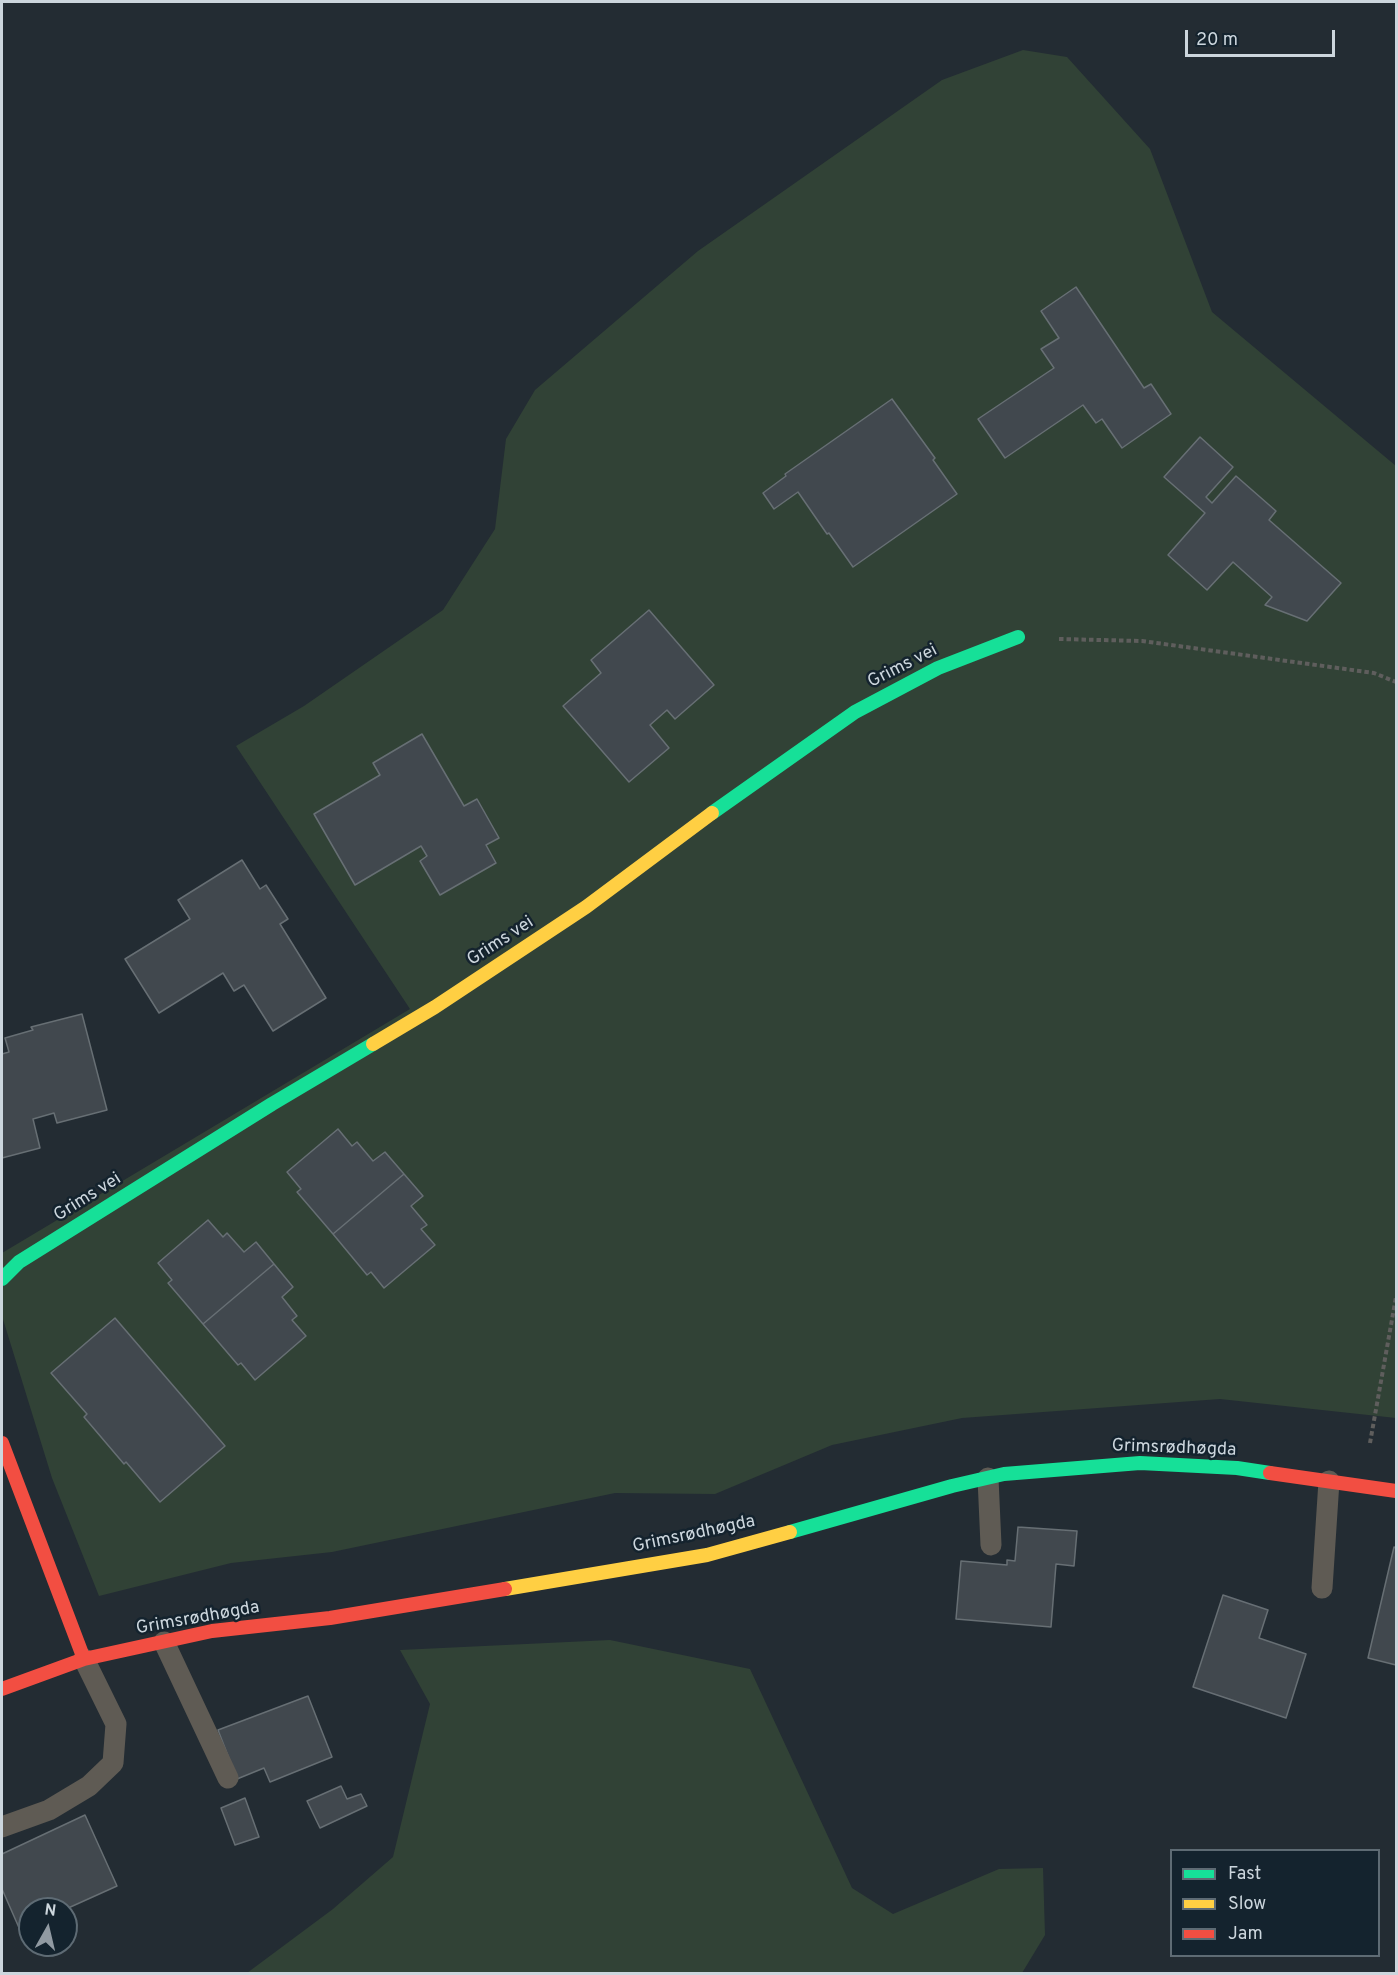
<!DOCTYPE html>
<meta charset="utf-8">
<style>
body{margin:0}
#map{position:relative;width:1398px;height:1975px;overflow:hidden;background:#232c33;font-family:Overpass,sans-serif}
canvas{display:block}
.frame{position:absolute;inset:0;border:3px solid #ccd6dd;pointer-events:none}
.legend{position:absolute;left:1170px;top:1849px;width:210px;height:108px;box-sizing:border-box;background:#14232e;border:2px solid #5e6b74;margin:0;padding:8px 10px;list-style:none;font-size:18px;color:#ccd6dd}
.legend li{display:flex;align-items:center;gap:12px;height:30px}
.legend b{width:30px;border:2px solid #5e6b74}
.north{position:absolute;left:18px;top:1897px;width:60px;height:60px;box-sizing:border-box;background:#14232e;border:2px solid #5e6b74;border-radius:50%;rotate:8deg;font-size:16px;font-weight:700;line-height:24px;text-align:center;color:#ccd6dd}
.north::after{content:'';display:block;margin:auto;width:21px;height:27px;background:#919aa2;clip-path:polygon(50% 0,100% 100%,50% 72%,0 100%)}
.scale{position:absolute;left:1185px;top:30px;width:150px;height:27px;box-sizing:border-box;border:3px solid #ccd6dd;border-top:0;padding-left:8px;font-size:18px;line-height:21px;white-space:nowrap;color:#ccd6dd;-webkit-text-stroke:4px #14232e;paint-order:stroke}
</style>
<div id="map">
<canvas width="1398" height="1975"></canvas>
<div class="frame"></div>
<ul class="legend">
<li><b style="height:8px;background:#16e098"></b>Fast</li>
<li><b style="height:8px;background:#ffcf43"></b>Slow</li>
<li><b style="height:8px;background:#f24e42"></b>Jam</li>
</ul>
<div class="north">N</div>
<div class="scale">20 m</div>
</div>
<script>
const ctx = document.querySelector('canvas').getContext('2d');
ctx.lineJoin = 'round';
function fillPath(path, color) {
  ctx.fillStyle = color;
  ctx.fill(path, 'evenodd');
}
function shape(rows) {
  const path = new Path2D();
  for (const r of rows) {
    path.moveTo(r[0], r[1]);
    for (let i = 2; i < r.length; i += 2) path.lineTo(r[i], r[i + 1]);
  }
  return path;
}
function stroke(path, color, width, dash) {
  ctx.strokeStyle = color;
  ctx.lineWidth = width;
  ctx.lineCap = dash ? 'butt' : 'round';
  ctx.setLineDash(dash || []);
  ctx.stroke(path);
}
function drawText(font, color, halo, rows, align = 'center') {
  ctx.font = font + ' Overpass,sans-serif';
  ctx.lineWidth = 5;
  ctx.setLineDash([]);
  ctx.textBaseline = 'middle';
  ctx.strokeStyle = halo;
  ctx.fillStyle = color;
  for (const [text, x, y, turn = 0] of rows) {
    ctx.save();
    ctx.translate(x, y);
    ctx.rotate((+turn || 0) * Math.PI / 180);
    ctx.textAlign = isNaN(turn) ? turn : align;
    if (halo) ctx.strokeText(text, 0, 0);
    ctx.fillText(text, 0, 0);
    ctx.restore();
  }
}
fillPath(shape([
 [1023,50,1067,57,1150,149,1212,312,1396,466,1396,1418,1220,1399,962,1418,832,1445,715,1494,615,1493,332,1552,231,1563,99,1596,52,1478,2,1316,2,1253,410,1009,236,746,304,706,443,610,495,529,506,439,535,390,698,251,942,80],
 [610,1640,750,1669,852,1888,893,1914,999,1869,1043,1868,1045,1935,1022,1973,247,1973,333,1909,393,1857,430,1704,400,1650]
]), '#314236');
const building = shape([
 [1076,287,1144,388,1151,384,1171,414,1122,448,1102,419,1096,423,1083,405,1005,458,978,419,1054,368,1041,349,1059,338,1041,311,1076,287],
 [892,399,935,458,933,460,957,494,853,567,829,533,827,534,798,492,774,509,763,493,786,476,785,474,892,399],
 [1200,437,1233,467,1206,497,1212,503,1236,476,1276,511,1269,520,1341,583,1307,621,1265,605,1272,597,1233,562,1207,590,1168,555,1205,513,1164,477,1200,437],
 [649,610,714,685,675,719,667,710,650,725,669,748,629,782,563,706,601,673,591,660,649,610],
 [422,734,464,806,477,799,499,838,486,845,496,863,440,895,420,861,427,856,421,846,355,885,314,814,380,775,373,763,422,734],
 [242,860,260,889,266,885,288,919,280,924,326,998,273,1031,244,985,234,991,223,973,159,1013,125,959,190,919,178,900,242,860],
 [82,1014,107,1110,57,1123,54,1113,33,1119,40,1148,2,1158,2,1054,9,1052,5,1038,33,1030,31,1027,82,1014],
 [338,1129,352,1146,357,1142,373,1161,385,1152,404,1174,333,1234,297,1192,301,1189,287,1172,338,1129],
 [404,1174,423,1196,411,1206,427,1225,421,1229,435,1245,384,1288,371,1272,367,1275,333,1234,404,1174],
 [208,1220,223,1237,227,1233,244,1252,256,1242,274,1264,203,1324,168,1283,172,1280,158,1263,208,1220],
 [274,1264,293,1287,282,1297,297,1316,292,1320,306,1336,255,1380,241,1363,238,1365,203,1324,274,1264],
 [115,1318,225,1446,160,1502,126,1462,124,1464,84,1417,87,1414,51,1373,115,1318],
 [1018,1527,1077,1531,1074,1566,1056,1564,1051,1627,956,1619,961,1561,1007,1565,1007,1560,1015,1561,1018,1527],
 [1394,1547,1396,1548,1396,1665,1368,1658,1394,1547],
 [1223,1595,1268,1610,1259,1638,1306,1654,1286,1718,1193,1687,1223,1595],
 [308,1696,332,1757,270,1782,264,1768,237,1779,218,1730,308,1696],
 [341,1786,347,1799,361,1794,367,1806,320,1828,307,1801,341,1786],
 [245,1798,259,1837,235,1845,221,1808,245,1798],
 [85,1815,117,1886,66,1909,30,1909,30,1925,20,1930,2,1889,2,1854,85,1815]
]);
fillPath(building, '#41484e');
stroke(building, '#676f74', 1.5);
stroke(shape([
 [1059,639,1142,641,1374,673,1396,682],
 [1370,1443,1396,1297]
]), '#5f5e5d', 4, [4.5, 3]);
stroke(shape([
 [988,1478,991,1545],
 [1322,1588,1329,1481],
 [164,1642,228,1778],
 [2,1827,49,1810,89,1786,113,1763,116,1724,84,1659]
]), '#5f5b54', 21);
stroke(shape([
 [712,813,855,712,938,668,1018,637],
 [2,1279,19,1262,272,1104,373,1044],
 [790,1532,952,1486,1004,1474,1140,1463,1237,1468,1270,1473]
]), '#16e098', 14);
stroke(shape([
 [373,1044,435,1007,586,907,712,813],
 [505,1589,707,1555,790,1532]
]), '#ffcf43', 14);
stroke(shape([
 [2,1443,84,1659],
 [1270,1473,1396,1491],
 [2,1689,84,1659,212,1631,330,1618,505,1589]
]), '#f24e42', 14);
drawText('18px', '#ccd6dd', '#14232e', [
 ["Grims vei",903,667,-27],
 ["Grims vei",501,942,-33],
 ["Grims vei",88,1198,-32],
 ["Grimsrødhøgda",1174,1449,2],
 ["Grimsrødhøgda",694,1535,-12],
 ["Grimsrødhøgda",198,1619,-10]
]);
</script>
